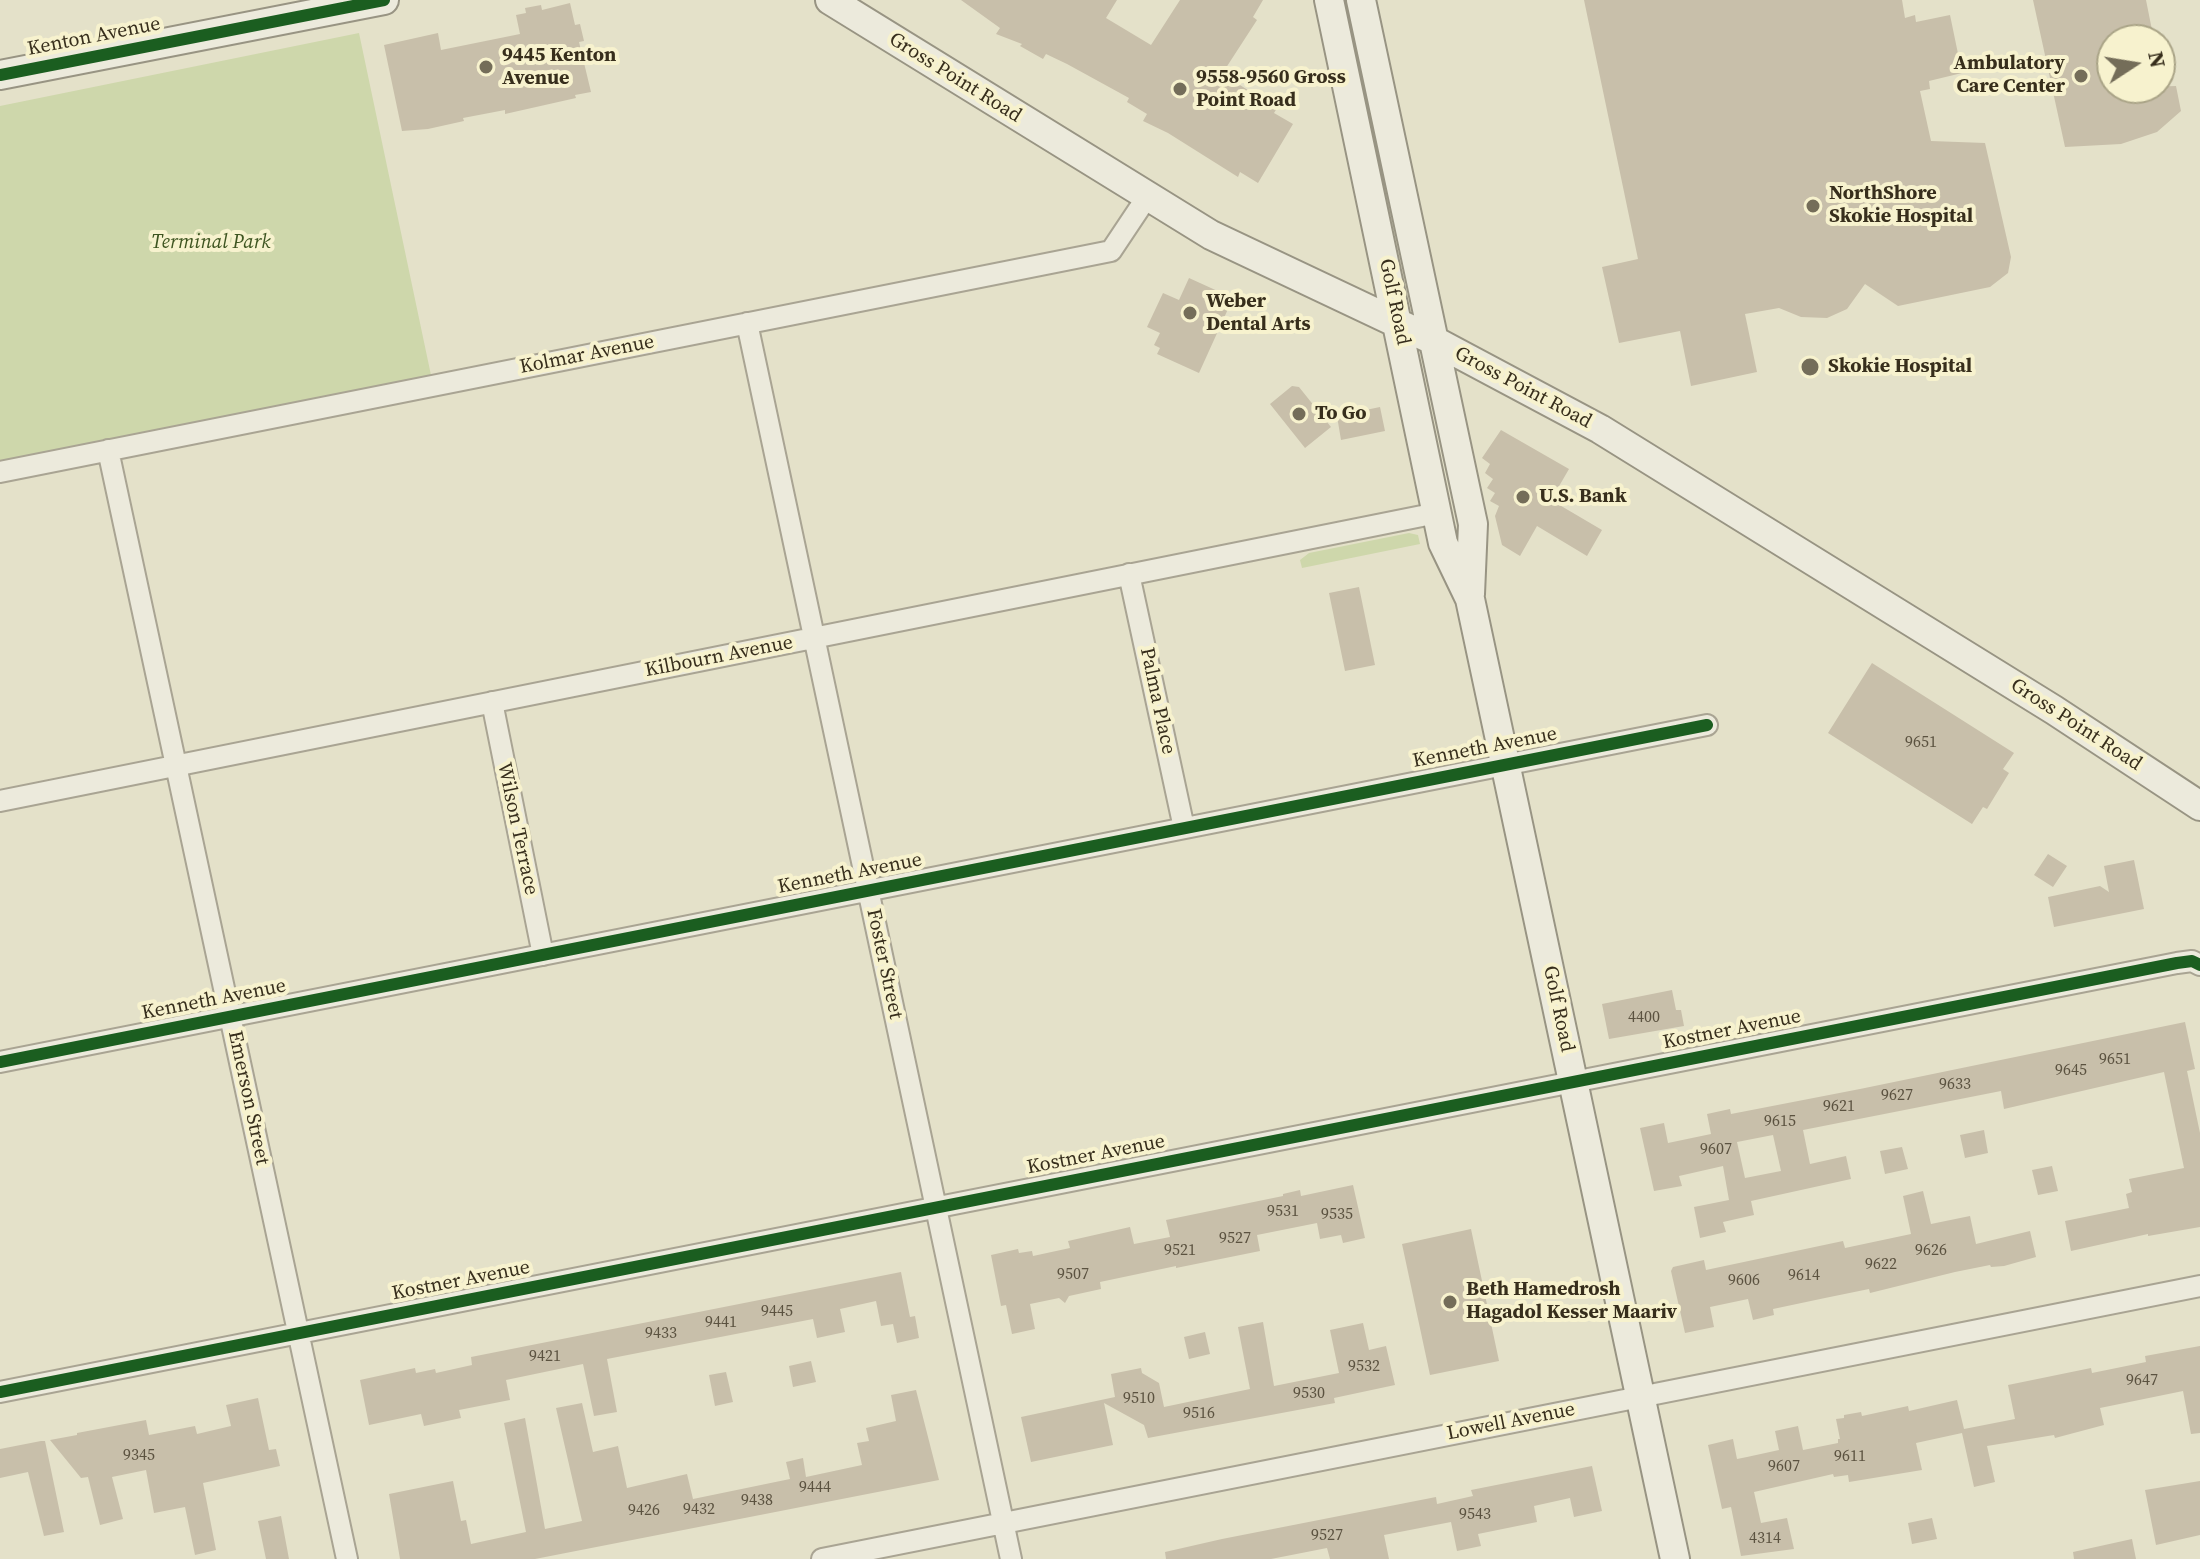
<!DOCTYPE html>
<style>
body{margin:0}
#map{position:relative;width:2200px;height:1559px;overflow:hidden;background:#e4e1c9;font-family:"Source Serif 4",serif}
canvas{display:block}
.north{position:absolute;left:2096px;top:24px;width:80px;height:80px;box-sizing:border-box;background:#f7f2ce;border:2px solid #aaa487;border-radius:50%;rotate:78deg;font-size:22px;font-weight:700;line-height:32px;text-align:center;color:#372e1c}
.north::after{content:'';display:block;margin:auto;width:28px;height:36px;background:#746d59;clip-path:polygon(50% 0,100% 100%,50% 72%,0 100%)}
</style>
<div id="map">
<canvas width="2200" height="1559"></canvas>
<div class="north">N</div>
</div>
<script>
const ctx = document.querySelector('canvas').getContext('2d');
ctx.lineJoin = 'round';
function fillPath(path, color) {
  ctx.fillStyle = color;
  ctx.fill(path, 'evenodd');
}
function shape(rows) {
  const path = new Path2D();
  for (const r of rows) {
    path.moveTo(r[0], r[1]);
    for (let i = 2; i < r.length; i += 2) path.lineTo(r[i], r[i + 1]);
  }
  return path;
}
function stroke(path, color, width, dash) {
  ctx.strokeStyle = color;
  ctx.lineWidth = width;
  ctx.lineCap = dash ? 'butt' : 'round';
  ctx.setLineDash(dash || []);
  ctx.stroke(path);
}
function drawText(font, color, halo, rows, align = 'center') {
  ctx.font = font + ' "Source Serif 4",serif';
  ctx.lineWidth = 8;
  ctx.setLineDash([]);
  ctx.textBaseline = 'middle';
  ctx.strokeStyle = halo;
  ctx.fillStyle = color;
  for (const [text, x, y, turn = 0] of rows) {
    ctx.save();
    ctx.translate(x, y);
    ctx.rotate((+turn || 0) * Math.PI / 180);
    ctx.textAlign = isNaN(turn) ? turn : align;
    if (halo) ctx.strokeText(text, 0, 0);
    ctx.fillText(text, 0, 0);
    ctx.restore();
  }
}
fillPath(shape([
 [359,33,432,380,0,463,0,106],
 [1409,533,1418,535,1420,544,1302,568,1300,560,1309,553]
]), '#ced7ab');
fillPath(shape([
 [961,0,1117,0,1106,18,1151,45,1180,0,1263,0,1253,17,1257,20,1222,74,1277,108,1274,113,1293,124,1258,183,1240,172,1238,177,1168,133,1143,121,1147,114,1127,102,1129,98,1067,64,1046,54,1043,59,1020,46,1022,44,996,34,1000,28],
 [1584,0,1902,0,1905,18,1915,15,1916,22,1950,15,1962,73,1929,81,1930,89,1920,91,1931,141,1985,143,2011,257,2008,273,1990,287,1898,306,1865,284,1847,309,1827,318,1801,317,1779,308,1745,314,1757,372,1691,386,1680,331,1619,343,1602,267,1638,259],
 [2033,0,2146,0,2154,40,2112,40,2112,88,2176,86,2181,111,2157,132,2121,144,2065,147],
 [570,3,575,25,580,24,584,41,579,42,591,92,575,95,576,98,505,114,505,110,463,118,464,121,428,129,402,131,384,45,438,33,441,50,520,34,516,15,526,13,525,8,541,5,542,10],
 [1189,278,1233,298,1199,373,1157,354,1160,348,1154,345,1160,333,1147,327,1163,293,1179,300],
 [1292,386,1299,387,1331,427,1305,448,1270,404],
 [1380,407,1385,431,1341,440,1337,416],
 [1501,430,1569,469,1551,500,1602,530,1587,556,1537,526,1520,556,1502,545,1495,516,1499,506,1490,501,1495,493,1487,488,1493,479,1485,473,1490,464,1482,458],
 [1359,587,1375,665,1345,671,1329,593],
 [1872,663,2014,753,2003,769,2009,773,1987,809,1983,807,1972,824,1828,733],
 [2048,854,2067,866,2053,887,2034,875],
 [2134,860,2144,909,2054,927,2048,897,2100,886,2109,892,2104,866],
 [1672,990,1676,1010,1681,1010,1684,1026,1609,1039,1602,1004],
 [2185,1022,2195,1069,2187,1071,2200,1133,2200,1227,2148,1236,2148,1234,2071,1251,2065,1221,2129,1208,2126,1194,2132,1192,2129,1179,2184,1168,2164,1072,2004,1109,2001,1091,1803,1130,1810,1164,1846,1156,1851,1179,1751,1201,1754,1215,1723,1222,1726,1232,1700,1238,1694,1207,1729,1200,1723,1166,1679,1176,1682,1186,1654,1191,1640,1128,1664,1123,1668,1143,1711,1134,1707,1114,1730,1109,1731,1114,1860,1089],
 [1773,1135,1781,1171,1745,1178,1737,1142],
 [1984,1130,1988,1153,1965,1158,1960,1135],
 [1902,1147,1908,1169,1885,1174,1880,1151],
 [2052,1166,2058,1191,2038,1195,2032,1170],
 [1353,1185,1365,1238,1343,1243,1341,1235,1320,1239,1317,1223,1257,1235,1260,1251,1176,1268,1176,1266,1100,1282,1101,1289,1069,1296,1065,1303,1059,1298,1030,1304,1035,1329,1012,1334,1006,1305,1001,1306,991,1255,1018,1249,1019,1253,1032,1251,1033,1256,1070,1248,1068,1241,1130,1227,1134,1244,1170,1237,1166,1220,1283,1196,1283,1194,1300,1190,1301,1196],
 [1923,1191,1931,1224,1970,1216,1976,1244,2030,1231,2036,1257,2004,1266,1991,1267,1990,1265,1955,1272,1870,1293,1869,1289,1825,1298,1773,1309,1774,1315,1753,1320,1748,1299,1710,1307,1714,1327,1685,1333,1671,1271,1673,1267,1704,1260,1706,1270,1843,1241,1845,1248,1911,1234,1903,1196],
 [1471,1229,1499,1361,1430,1375,1402,1244],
 [901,1272,910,1317,915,1316,919,1338,897,1343,893,1324,881,1326,876,1301,840,1309,845,1332,817,1338,813,1319,607,1359,617,1412,594,1416,583,1364,506,1380,510,1400,459,1410,461,1418,424,1426,421,1414,369,1425,360,1380,415,1368,416,1373,435,1369,436,1373,472,1365,471,1357],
 [1263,1322,1274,1386,1339,1373,1330,1330,1363,1323,1369,1350,1386,1346,1395,1385,1334,1398,1335,1403,1148,1438,1144,1425,1104,1403,1113,1445,1031,1462,1021,1417,1115,1397,1111,1374,1141,1368,1142,1373,1159,1383,1164,1407,1250,1389,1238,1327],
 [1205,1332,1210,1354,1189,1359,1184,1337],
 [2200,1346,2200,1433,2191,1434,2183,1391,2100,1408,2104,1425,2055,1438,2054,1435,1987,1446,1995,1482,1974,1487,1962,1433,1916,1443,1922,1470,1849,1482,1848,1475,1834,1477,1833,1474,1754,1492,1761,1523,1787,1518,1794,1549,1741,1556,1731,1507,1722,1509,1708,1445,1733,1439,1737,1459,1747,1457,1779,1450,1775,1431,1798,1426,1803,1450,1838,1443,1838,1439,1840,1439,1836,1419,1844,1418,1844,1415,1861,1412,1862,1416,1908,1406,1909,1411,1957,1400,1964,1429,2015,1419,2008,1385,2091,1368,2092,1373,2146,1362,2145,1356],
 [811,1361,816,1382,793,1387,789,1366],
 [726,1372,733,1402,715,1406,709,1375],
 [916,1390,939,1480,535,1559,400,1559,389,1494,453,1481,461,1521,466,1520,471,1544,526,1532,504,1423,525,1418,545,1529,582,1521,556,1408,582,1403,593,1452,618,1446,627,1488,687,1474,693,1499,790,1479,786,1462,803,1458,806,1477,862,1465,857,1443,869,1441,866,1428,896,1421,891,1395],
 [258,1398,269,1450,276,1449,280,1466,203,1483,216,1550,195,1555,185,1507,154,1513,146,1470,112,1477,123,1519,100,1525,88,1477,81,1478,50,1440,77,1435,77,1433,146,1420,149,1435,195,1426,197,1434,231,1426,226,1405],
 [41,1441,45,1441,64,1532,44,1536,28,1472,0,1478,0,1449],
 [1592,1466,1602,1511,1574,1517,1570,1498,1534,1506,1537,1522,1478,1534,1481,1546,1457,1551,1451,1522,1384,1535,1389,1559,1330,1559,1327,1548,1271,1559,1166,1559,1165,1552,1222,1539,1436,1497,1437,1504,1473,1496,1471,1490],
 [2200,1481,2200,1535,2156,1545,2145,1490],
 [281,1516,289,1559,266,1559,258,1521],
 [1932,1518,1937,1539,1912,1544,1908,1523],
 [2132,1539,2136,1559,2074,1559,2073,1552]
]), '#c8bfaa');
const street = shape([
 [747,323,1011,1559],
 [108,450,347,1559],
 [0,472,1111,251,1147,197],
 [1129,574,1184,828],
 [492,702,543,955],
 [0,801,1437,513],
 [0,1062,1707,725],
 [0,1392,2177,963,2192,961,2200,965],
 [822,1559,2200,1286]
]);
const secondary = shape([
 [830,0,1211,235,1433,340,1600,429,2054,710,2200,806],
 [1329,0,1443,543,1470,599,1675,1559],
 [1361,0,1473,524,1470,594],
 [0,75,384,0]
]);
stroke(street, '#a9a493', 24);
stroke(secondary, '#989483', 32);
stroke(street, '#eceadc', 20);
stroke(secondary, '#eceadc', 28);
stroke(shape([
 [0,75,384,0],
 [0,1062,1707,725],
 [0,1392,2177,963,2192,961,2200,965]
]), '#1b5e20', 12);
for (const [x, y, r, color] of [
 [486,67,8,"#746d59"],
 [2081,76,8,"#746d59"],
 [1180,89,8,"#746d59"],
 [1813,206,8,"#746d59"],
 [1190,313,8,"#746d59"],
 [1810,367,10,"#746d59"],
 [1299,414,8,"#746d59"],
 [1523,497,8,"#746d59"],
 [1450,1302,8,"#746d59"]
]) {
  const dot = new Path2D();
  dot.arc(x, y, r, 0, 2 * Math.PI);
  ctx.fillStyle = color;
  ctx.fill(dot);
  stroke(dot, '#f7f2ce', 3);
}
drawText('16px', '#5b5240', null, [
 ["9651",1921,743],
 ["4400",1644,1018],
 ["9651",2115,1060],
 ["9645",2071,1071],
 ["9633",1955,1085],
 ["9627",1897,1096],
 ["9621",1839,1107],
 ["9615",1780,1122],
 ["9607",1716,1150],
 ["9531",1283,1212],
 ["9535",1337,1215],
 ["9527",1235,1239],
 ["9521",1180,1251],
 ["9626",1931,1251],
 ["9622",1881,1265],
 ["9507",1073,1275],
 ["9614",1804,1276],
 ["9606",1744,1281],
 ["9445",777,1312],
 ["9441",721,1323],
 ["9433",661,1334],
 ["9421",545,1357],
 ["9532",1364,1367],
 ["9647",2142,1381],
 ["9530",1309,1394],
 ["9510",1139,1399],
 ["9516",1199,1414],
 ["9345",139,1456],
 ["9611",1850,1457],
 ["9607",1784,1467],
 ["9444",815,1488],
 ["9438",757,1501],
 ["9432",699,1510],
 ["9426",644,1511],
 ["9543",1475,1515],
 ["9527",1327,1536],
 ["4314",1765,1539]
]);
drawText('20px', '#372e1c', '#f7f2ce', [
 ["Kenton Avenue",94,37,-11],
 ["Gross Point Road",955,78,32],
 ["Golf Road",1394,302,78],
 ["Kolmar Avenue",587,355,-11],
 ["Gross Point Road",1523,388,28],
 ["Kilbourn Avenue",719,657,-11],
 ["Palma Place",1157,701,78],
 ["Gross Point Road",2076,725,33],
 ["Kenneth Avenue",1485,748,-11],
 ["Wilson Terrace",517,829,78],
 ["Kenneth Avenue",850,874,-11],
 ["Foster Street",884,964,78],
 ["Kenneth Avenue",214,1000,-11],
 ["Golf Road",1558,1009,78],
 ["Kostner Avenue",1732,1030,-11],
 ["Emerson Street",248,1098,78],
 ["Kostner Avenue",1096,1155,-11],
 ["Kostner Avenue",461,1281,-11],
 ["Lowell Avenue",1511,1422,-11]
]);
drawText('bold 20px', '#372e1c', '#f7f2ce', [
 ["9445 Kenton",502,56],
 ["Avenue",502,79],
 ["Ambulatory",2065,64,"right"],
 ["Care Center",2065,87,"right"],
 ["9558-9560 Gross",1196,78],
 ["Point Road",1196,101],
 ["NorthShore",1829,194],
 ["Skokie Hospital",1829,217],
 ["Weber",1206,302],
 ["Dental Arts",1206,325],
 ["Skokie Hospital",1828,367],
 ["To Go",1315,414],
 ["U.S. Bank",1539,497],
 ["Beth Hamedrosh",1466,1290],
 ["Hagadol Kesser Maariv",1466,1313]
], 'left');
drawText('italic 20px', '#3e5521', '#f7f2ce', [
 ["Terminal Park",211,243]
]);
</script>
